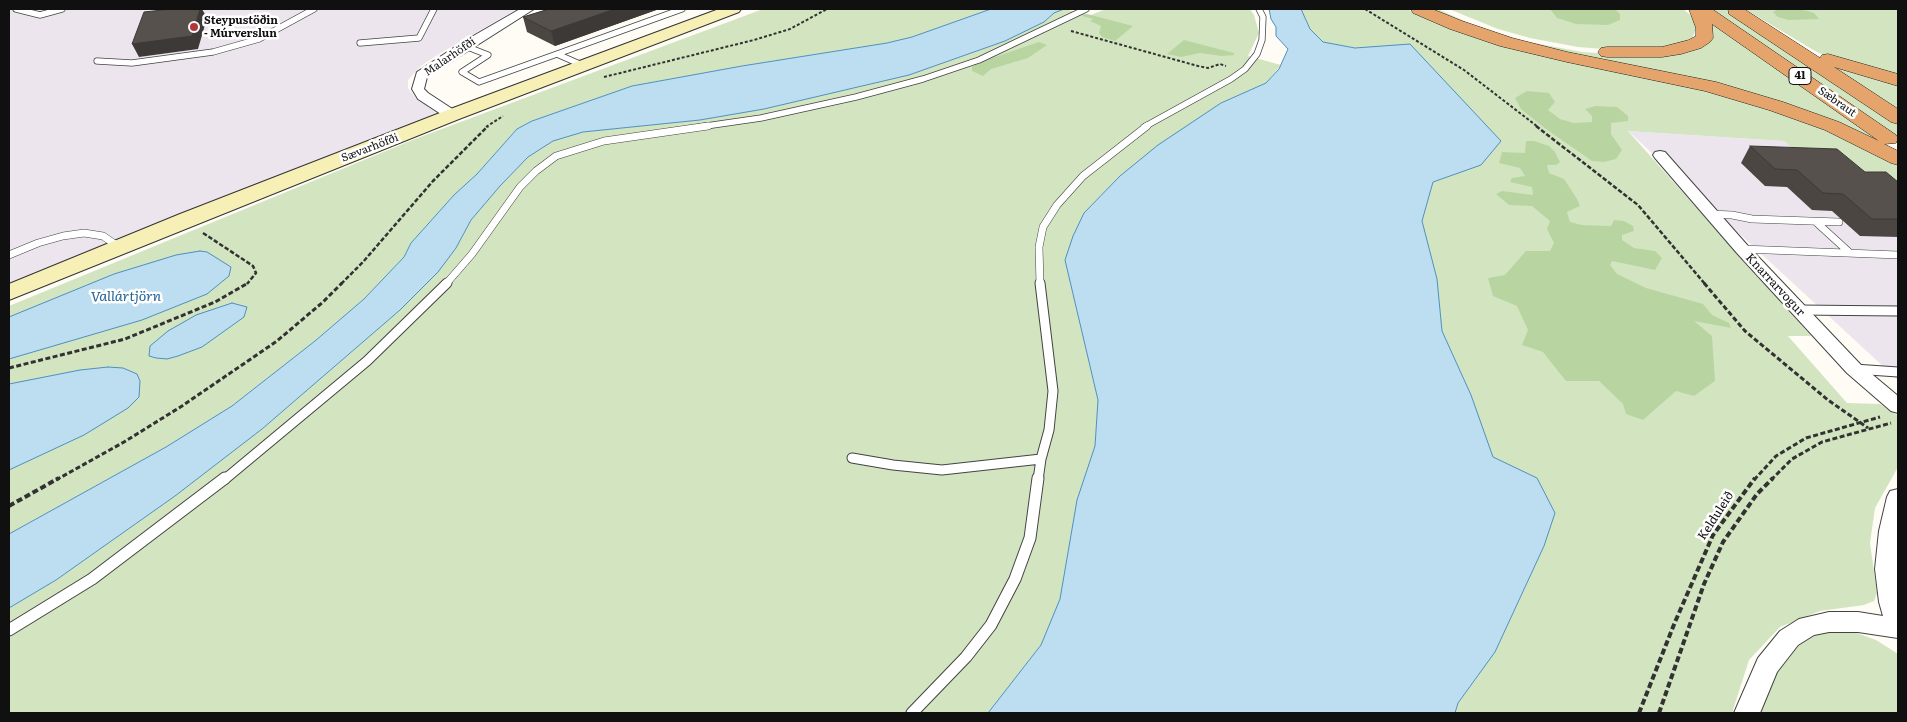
<!DOCTYPE html>
<meta charset="utf-8">
<style>
body{margin:0}
#map{position:relative;width:1907px;height:722px;overflow:hidden;background:#fefcf4;font-family:Literata,serif}
canvas{display:block}
.frame{position:absolute;inset:0;border:10px solid #101010;pointer-events:none}
</style>
<div id="map">
<canvas width="1907" height="722"></canvas>
<div class="frame"></div>
</div>
<script>
const ctx = document.querySelector('canvas').getContext('2d');
ctx.lineJoin = 'round';
function fillPath(path, color) {
  ctx.fillStyle = color;
  ctx.fill(path, 'evenodd');
}
function shape(rows) {
  const path = new Path2D();
  for (const r of rows) {
    path.moveTo(r[0], r[1]);
    for (let i = 2; i < r.length; i += 2) path.lineTo(r[i], r[i + 1]);
  }
  return path;
}
function stroke(path, color, width, dash) {
  ctx.strokeStyle = color;
  ctx.lineWidth = width;
  ctx.lineCap = dash ? 'butt' : 'round';
  ctx.setLineDash(dash || []);
  ctx.stroke(path);
}
function drawText(font, color, halo, rows, align = 'center') {
  ctx.font = font + ' Literata,serif';
  ctx.lineWidth = 5;
  ctx.setLineDash([]);
  ctx.textBaseline = 'middle';
  ctx.strokeStyle = halo;
  ctx.fillStyle = color;
  for (const [text, x, y, turn = 0] of rows) {
    ctx.save();
    ctx.translate(x, y);
    ctx.rotate((+turn || 0) * Math.PI / 180);
    ctx.textAlign = isNaN(turn) ? turn : align;
    if (halo) ctx.strokeText(text, 0, 0);
    ctx.fillText(text, 0, 0);
    ctx.restore();
  }
}
fillPath(shape([
 [9,9,517,9,434,57,421,66,408,80,408,88,416,98,447,115,114,247,9,292],
 [1628,131,1784,141,1810,163,1898,201,1898,380]
]), '#ece5ed');
fillPath(shape([
 [763,9,991,9,912,37,887,43,742,66,632,86,532,121,517,129,477,174,454,195,411,243,404,257,364,299,315,341,232,406,166,447,9,534,9,306,415,139],
 [1064,9,1091,15,1106,9,1250,9,1254,15,1259,33,1248,56,1281,65,1266,83,1221,103,1120,176,1084,213,1073,236,1065,260,1098,400,1095,446,1077,500,1060,599,1041,645,988,713,9,713,9,608,56,580,175,496,262,429,400,310,438,271,456,248,471,220,500,186,528,157,553,141,583,132,700,120,764,109,909,75,1005,41,1044,22,1054,13],
 [1301,9,1407,9,1428,19,1695,87,1795,115,1898,163,1898,201,1810,164,1784,141,1628,131,1811,336,1788,336,1847,403,1880,404,1898,416,1898,467,1875,508,1870,543,1877,593,1874,601,1864,605,1820,611,1780,627,1749,660,1732,713,1455,713,1458,703,1495,652,1544,546,1555,513,1537,478,1493,458,1471,395,1442,331,1437,279,1422,221,1433,182,1481,165,1372,48,1355,48,1323,42,1310,29],
 [1427,9,1438,9,1473,25,1524,41,1582,52,1643,56,1686,53,1711,36,1711,19,1898,153,1898,155,1806,112,1513,41,1442,17],
 [1449,9,1683,9,1693,17,1697,28,1692,38,1675,47,1615,50,1578,47,1530,38,1498,29],
 [1707,9,1725,9,1750,25,1898,125,1898,138],
 [1745,9,1898,9,1898,78,1841,63,1815,51],
 [1811,56,1879,79,1898,82,1898,114],
 [1826,631,1851,631,1876,640,1898,654,1898,713,1760,713,1772,672,1796,641]
]), '#d3e5c0');
fillPath(shape([
 [1550,9,1615,9,1620,14,1620,20,1608,25,1576,24,1557,18],
 [1778,9,1796,9,1808,11,1814,13,1819,19,1789,20,1778,17,1773,12],
 [1085,14,1091,15,1133,26,1115,41,1102,37,1099,33,1101,26,1090,21,1093,19,1082,16],
 [1184,40,1234,53,1234,55,1222,56,1200,53,1181,57,1167,54],
 [1039,42,1047,45,1028,58,991,69,983,76,972,71,972,67,977,63],
 [1527,91,1549,93,1555,102,1548,110,1560,119,1574,123,1592,122,1592,116,1585,109,1595,106,1617,107,1628,116,1628,121,1611,123,1611,134,1622,150,1616,159,1604,162,1592,161,1546,129,1521,109,1515,98],
 [1526,141,1534,141,1549,146,1555,152,1560,162,1556,165,1547,165,1549,173,1564,179,1577,199,1580,206,1567,212,1570,222,1582,225,1611,226,1614,220,1624,221,1633,226,1634,231,1622,235,1622,240,1634,248,1655,251,1662,258,1655,270,1612,261,1610,265,1617,274,1646,288,1703,304,1712,315,1729,323,1731,328,1694,321,1712,336,1715,381,1694,396,1676,391,1643,420,1626,414,1623,404,1599,381,1566,381,1543,352,1522,345,1528,330,1517,306,1493,296,1488,278,1505,275,1526,251,1550,251,1554,243,1547,229,1550,221,1532,206,1509,205,1496,194,1502,191,1533,195,1532,187,1510,182,1512,178,1525,176,1520,168,1499,163,1502,152,1525,153]
]), '#b8d5a1');
const water = shape([
 [991,9,1064,9,1054,13,1044,22,1005,41,909,75,764,109,700,120,583,132,553,141,528,157,500,186,471,220,456,248,438,272,400,310,262,429,175,496,56,580,9,608,9,534,166,447,232,406,315,341,364,299,404,257,411,243,454,195,477,174,517,129,532,121,632,86,742,66,887,43,912,37,991,9],
 [1269,9,1301,9,1310,29,1323,42,1355,48,1410,44,1501,141,1481,165,1433,182,1422,221,1437,279,1442,331,1471,395,1493,457,1537,478,1555,513,1544,546,1495,652,1458,703,1455,713,988,713,1041,645,1060,599,1077,500,1095,446,1098,400,1065,260,1073,236,1084,213,1120,176,1158,145,1221,103,1266,83,1279,69,1288,49,1276,36,1276,27,1271,19,1269,9],
 [200,251,207,252,231,267,229,276,207,294,142,320,9,359,9,317,114,274,176,255,200,251],
 [232,303,247,307,244,317,202,347,178,356,167,359,156,358,149,356,150,346,168,331,196,315,232,303],
 [108,367,123,368,137,374,140,381,139,397,128,408,84,435,9,470,9,384,80,370,108,367]
]);
fillPath(water, '#bdddf0');
stroke(water, '#4c90bf', 1);
const laneFar3 = shape([
 [16,9,40,15,62,9],
 [360,43,419,38,434,9],
 [465,46,488,55,462,72,479,82,557,54],
 [97,61,132,63,213,52,259,39,314,9],
 [584,66,557,54,682,9],
 [699,127,761,118,856,97,923,79,979,60,1086,9],
 [1144,127,1231,79,1245,69,1257,54,1262,40,1263,17,1259,9]
]);
const laneFar2 = shape([
 [1711,214,1732,215,1752,219,1839,222],
 [1816,222,1850,253],
 [1742,249,1898,255],
 [9,255,38,243,63,236,84,233,103,236,119,247],
 [446,284,472,254,520,187,536,171,556,156,604,141,708,126],
 [1040,284,1039,247,1043,227,1057,205,1083,176,1147,126]
]);
const laneFar1 = shape([
 [1799,310,1898,311],
 [1854,369,1898,372],
 [852,458,893,465,942,470,1041,459],
 [224,480,367,361,447,283],
 [1038,480,1041,459,1049,430,1053,391,1040,283]
]);
const lane = shape([
 [9,630,92,579,225,478],
 [912,713,966,657,991,625,1015,579,1030,538,1038,478]
]);
const street = shape([
 [520,9,534,9,427,77,424,89,428,93,457,112,459,115,457,118,447,118,418,99,412,89,417,72,461,43,520,9],
 [1660,151,1665,152,1748,246,1861,365,1898,396,1898,413,1891,411,1847,373,1736,252,1655,158,1653,155,1655,152,1660,151],
 [1898,489,1898,638,1858,632,1829,632,1814,635,1798,645,1777,672,1760,713,1734,713,1758,658,1780,631,1799,619,1829,612,1858,612,1883,616,1879,602,1875,569,1879,531,1887,497,1890,491,1898,489]
]);
const secondary = shape([
 [719,9,741,9,739,12,459,119,9,300,9,284,180,214,445,111,719,9]
]);
const highway = shape([
 [1411,9,1432,9,1462,21,1512,38,1567,52,1716,82,1783,102,1839,122,1879,141,1712,24,1713,38,1710,42,1701,48,1681,54,1662,57,1607,57,1601,56,1598,52,1601,48,1607,47,1662,47,1689,40,1696,36,1696,28,1689,9,1712,9,1896,135,1898,138,1896,143,1884,144,1898,151,1898,165,1891,163,1825,130,1769,110,1705,91,1567,62,1500,46,1450,29,1413,13,1411,9],
 [1728,9,1744,9,1820,58,1822,55,1828,54,1898,74,1898,86,1834,67,1898,109,1898,124,1891,122,1729,14,1728,9]
]);
stroke(laneFar3, '#434343', 7);
stroke(laneFar2, '#434343', 8);
stroke(laneFar1, '#434343', 11);
stroke(lane, '#434343', 13);
stroke(street, '#434343', 2);
stroke(secondary, '#323232', 2);
stroke(highway, '#212121', 1);
stroke(shape([
 [1365,9,1464,70,1538,127],
 [1071,31,1198,66,1208,68,1220,64,1226,66],
 [604,77,754,40,790,29,827,9],
 [486,127,503,116]
]), '#323232', 2, [3, 2]);
stroke(shape([
 [1536,126,1638,205,1705,284],
 [203,233,253,266,256,273,247,284],
 [341,284,363,262,433,181,488,126]
]), '#323232', 2.5, [4.5, 2]);
stroke(shape([
 [1704,283,1745,331,1828,400,1868,428],
 [9,368,125,339,215,302,248,283],
 [56,480,124,442,182,406,277,341,323,302,342,283],
 [1754,480,1776,456,1806,438,1880,417],
 [1771,480,1792,459,1822,442,1891,423]
]), '#323232', 3, [5, 2.5]);
stroke(shape([
 [9,506,59,478],
 [1639,713,1675,622,1713,535,1755,478],
 [1659,713,1704,584,1723,542,1757,494,1773,478]
]), '#323232', 4, [6, 3]);
stroke(laneFar3, '#fff', 5.5);
stroke(laneFar2, '#fff', 7);
stroke(laneFar1, '#fff', 9);
stroke(lane, '#fff', 11);
fillPath(street, '#fff');
fillPath(secondary, '#f7f0b6');
fillPath(highway, '#e5a46b');
fillPath(shape([
 [549,9,659,9,555,46,527,32,523,17],
 [1750,146,1865,172,1898,182,1898,237,1860,236,1832,211,1812,210,1787,187,1765,186,1741,163]
]), '#4b4642');
fillPath(shape([
 [200,9,202,9,207,18,198,49,139,57,132,44],
 [615,9,659,9,555,46,551,31]
]), '#3d3936');
const building = shape([
 [172,9,200,9,192,36,132,44,144,12,172,9],
 [549,9,615,9,551,31,523,17,549,9],
 [1750,146,1837,149,1865,172,1886,172,1898,182,1898,219,1872,219,1843,194,1823,193,1797,170,1775,169,1750,146]
]);
fillPath(building, '#57514d');
stroke(building, '#3d3936', 1);
for (const [x, y, r, color] of [
 [194,27,5,"#b2363a"]
]) {
  const dot = new Path2D();
  dot.arc(x, y, r, 0, 2 * Math.PI);
  ctx.fillStyle = color;
  ctx.fill(dot);
  stroke(dot, '#fff', 2);
}
drawText('bold 11px', '#101010', '#fff', [
 ["Steypustöðin",204,21],
 ["- Múrverslun",204,34]
], 'left');
drawText('11px', '#101010', '#fff', [
 ["Malarhöfði",450,57,-34],
 ["Sæbraut",1837,102,35],
 ["Sævarhöfði",370,148,-21]
]);
for (const [x, y, w] of [
 [1800,76,22]
]) {
  const box = new Path2D();
  box.roundRect(x - w / 2, y - 8.5, w, 17, 4);
  ctx.fillStyle = '#fff';
  ctx.fill(box);
  stroke(box, '#101010', 1);
}
drawText('bold 11px', '#101010', null, [
 ["41",1800,76]
]);
drawText('12px', '#101010', '#fff', [
 ["Knarrarvogur",1775,285,47],
 ["Kelduleið",1716,516,-57]
]);
drawText('italic 14px', '#256395', '#fff', [
 ["Vallártjörn",126,297]
]);
</script>
